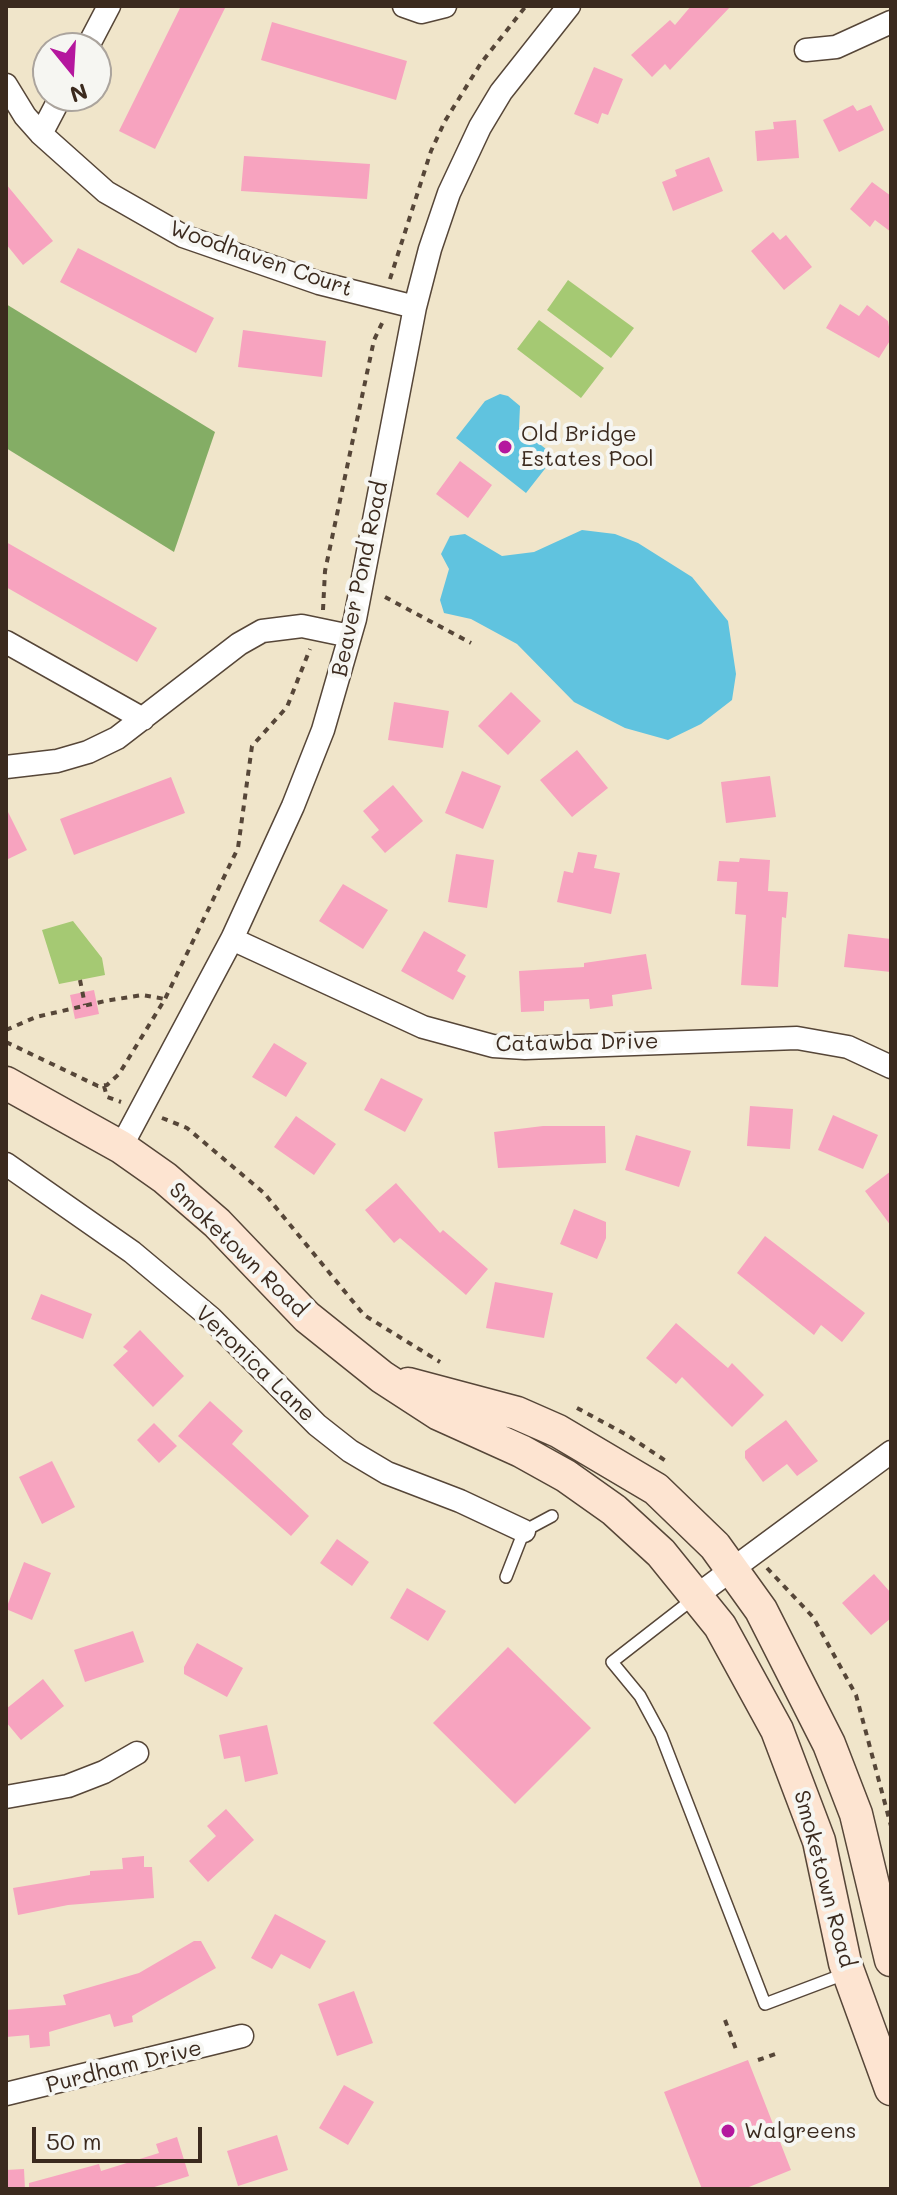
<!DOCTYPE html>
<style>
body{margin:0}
#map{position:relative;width:897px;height:2195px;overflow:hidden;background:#f0e5ca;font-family:Mali,sans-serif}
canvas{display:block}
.frame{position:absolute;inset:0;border:8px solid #3b2a1e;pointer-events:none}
.north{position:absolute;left:32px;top:32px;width:80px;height:80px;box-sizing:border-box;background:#f6f6f2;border:2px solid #aba49d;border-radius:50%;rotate:162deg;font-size:22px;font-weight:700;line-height:32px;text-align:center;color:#3b2a1e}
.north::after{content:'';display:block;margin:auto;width:28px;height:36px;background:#b5179e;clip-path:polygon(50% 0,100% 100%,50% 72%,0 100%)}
.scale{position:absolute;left:32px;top:2127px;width:170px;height:36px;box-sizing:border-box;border:4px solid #3b2a1e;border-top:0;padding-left:10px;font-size:24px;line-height:28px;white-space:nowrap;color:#3b2a1e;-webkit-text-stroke:6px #f6f6f2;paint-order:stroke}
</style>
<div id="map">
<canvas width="897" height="2195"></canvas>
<div class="frame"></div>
<div class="north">N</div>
<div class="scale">50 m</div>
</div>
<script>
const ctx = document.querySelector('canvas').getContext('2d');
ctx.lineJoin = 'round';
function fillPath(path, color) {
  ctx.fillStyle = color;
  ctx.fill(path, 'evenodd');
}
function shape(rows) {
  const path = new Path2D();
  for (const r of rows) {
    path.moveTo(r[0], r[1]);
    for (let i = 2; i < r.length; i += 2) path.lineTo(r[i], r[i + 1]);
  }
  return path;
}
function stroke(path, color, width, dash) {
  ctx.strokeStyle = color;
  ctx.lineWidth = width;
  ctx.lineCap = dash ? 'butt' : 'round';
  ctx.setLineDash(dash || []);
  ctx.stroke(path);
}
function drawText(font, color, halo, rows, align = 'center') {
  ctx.font = font + ' Mali,sans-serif';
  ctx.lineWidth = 8;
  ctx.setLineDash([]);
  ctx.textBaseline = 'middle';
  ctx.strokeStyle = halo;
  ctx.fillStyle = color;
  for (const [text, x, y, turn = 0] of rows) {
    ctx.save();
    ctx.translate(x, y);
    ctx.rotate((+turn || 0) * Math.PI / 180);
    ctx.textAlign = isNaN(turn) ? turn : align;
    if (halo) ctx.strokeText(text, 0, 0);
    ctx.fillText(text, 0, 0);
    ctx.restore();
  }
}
fillPath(shape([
 [568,280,634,328,611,358,547,310],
 [539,320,604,368,581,398,517,349],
 [73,921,102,958,105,975,59,984,42,930]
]), '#a5c973');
fillPath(shape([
 [6,304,215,432,174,552,6,448]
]), '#84ad65');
fillPath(shape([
 [500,394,508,396,520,406,519,428,555,456,526,493,456,438,485,401],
 [582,530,615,534,638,543,692,577,728,621,736,674,732,700,701,724,668,740,625,728,574,702,517,644,471,619,444,613,440,600,449,569,441,554,450,536,465,534,502,556,534,552]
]), '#60c3df');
fillPath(shape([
 [181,6,226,6,155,149,119,131],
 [691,6,731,6,670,70,665,64,652,77,631,55,670,20,675,25],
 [272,22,407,61,396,100,261,60],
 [594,67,623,79,608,115,602,113,598,124,574,114],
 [853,105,857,111,871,105,884,130,839,152,823,120],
 [796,120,799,158,757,161,755,131,774,129,773,122],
 [244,156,370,164,367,199,241,191],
 [709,157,723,191,673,211,662,182,677,176,675,170],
 [872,182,891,196,891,232,875,220,870,227,850,209],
 [6,184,53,241,23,265,6,244],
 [773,232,780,240,786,235,812,267,784,290,751,251],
 [78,248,214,318,196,353,60,282],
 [840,304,859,316,867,305,888,321,891,339,879,358,826,328],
 [243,330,326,341,322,377,238,367],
 [460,461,492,485,468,518,436,494],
 [6,542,157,628,137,662,6,587],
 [511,692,541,721,508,755,478,726],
 [394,702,449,711,443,748,388,740],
 [577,750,608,788,572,817,540,780],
 [462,771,501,786,483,829,445,813],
 [770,776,776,817,726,823,721,782],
 [171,777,185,813,74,855,60,819],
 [393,785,423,821,385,853,371,837,379,830,363,811],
 [6,808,27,850,6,860],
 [578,852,597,855,594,868,620,873,611,914,557,902,564,871,573,873],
 [456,854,494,860,487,908,448,902],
 [740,858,770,860,768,891,788,892,786,918,782,917,778,987,741,985,746,915,735,914,737,882,717,881,719,861,739,862],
 [343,884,388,910,363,949,319,921],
 [424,931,466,955,457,971,466,976,453,1000,401,971],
 [848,934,891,939,891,972,844,967],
 [646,954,652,989,612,995,613,1006,590,1009,589,999,544,1001,544,1011,521,1012,519,971,584,967,584,963],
 [94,990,99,1014,75,1019,70,995],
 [274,1043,307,1063,286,1097,252,1077],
 [381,1078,423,1099,405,1132,364,1110],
 [750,1106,793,1109,790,1149,747,1146],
 [833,1115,878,1135,863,1169,818,1150],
 [296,1116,336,1144,314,1175,274,1147],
 [543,1126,605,1126,606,1163,498,1168,494,1132],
 [636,1135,691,1151,679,1187,625,1170],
 [891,1171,891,1226,865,1191],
 [396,1183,440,1233,443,1230,488,1269,466,1295,400,1238,394,1243,365,1210],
 [574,1209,606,1222,606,1238,597,1259,560,1244],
 [765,1236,865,1313,842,1342,821,1325,814,1335,737,1273],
 [495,1282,553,1293,544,1338,486,1328],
 [41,1294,92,1314,83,1339,31,1319],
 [676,1323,728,1368,732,1363,764,1395,732,1427,682,1377,676,1384,646,1358],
 [140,1330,184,1376,153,1407,113,1365,128,1351,123,1347],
 [210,1401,243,1431,232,1444,309,1516,291,1536,178,1436],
 [786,1420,818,1461,797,1476,787,1464,763,1482,745,1458,745,1451],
 [154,1423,177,1446,159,1463,137,1440],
 [52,1461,75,1507,42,1524,19,1477],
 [337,1539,369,1562,352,1586,320,1563],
 [24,1562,51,1573,32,1620,6,1609],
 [874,1574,891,1593,891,1618,871,1635,842,1603],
 [407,1588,446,1611,428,1641,390,1618],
 [133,1631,144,1662,85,1682,74,1650],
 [197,1643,243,1668,227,1697,184,1674,184,1667],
 [508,1647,591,1728,515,1804,433,1723],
 [43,1679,64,1706,21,1740,6,1722,6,1709],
 [267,1725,278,1774,245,1782,240,1756,224,1759,219,1735],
 [226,1809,254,1840,208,1882,189,1861,216,1836,207,1826],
 [144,1856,144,1867,152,1867,154,1898,68,1905,18,1915,13,1888,90,1875,90,1871,123,1869,122,1858],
 [275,1914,326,1941,310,1969,281,1954,272,1969,251,1958],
 [194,1941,201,1941,216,1968,132,2016,133,2022,114,2027,110,2014,49,2032,50,2046,30,2048,29,2035,6,2037,6,2010,66,2005,63,1995,139,1973],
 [354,1991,373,2043,337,2056,318,2004],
 [748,2060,791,2170,744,2189,702,2189,664,2092],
 [344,2085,374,2102,348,2145,319,2128],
 [277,2135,288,2170,238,2186,227,2151],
 [177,2137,189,2176,148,2189,29,2189,29,2183,99,2164,101,2171,159,2153,156,2144],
 [24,2169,25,2189,6,2189,6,2170]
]), '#f7a3bf');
const service = shape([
 [506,1577,524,1531,552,1516],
 [693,1599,612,1662,640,1696,661,1735,765,2004,847,1973]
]);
const minor = shape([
 [404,6,421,12,445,6],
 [87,48,109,6],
 [806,50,836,47,891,22],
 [6,85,25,116,41,134,61,96],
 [41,134,106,192,183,236,319,283,415,307],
 [6,642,143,719],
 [6,767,57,761,88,752,117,738,239,644,262,631,302,626,350,636],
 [232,939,423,1027,493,1046,525,1048,797,1038,848,1047,891,1067],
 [121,1147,232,939,293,806,323,730,355,619,415,307,430,249,449,193,480,127,501,92,569,6],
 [6,1164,132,1252,211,1318,317,1425,350,1451,387,1473,460,1501,524,1531],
 [696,1596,891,1452],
 [6,1797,68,1786,104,1772,137,1753],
 [6,2094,242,2036]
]);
const secondary = shape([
 [6,1083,121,1147,165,1178,217,1223,307,1317,382,1377,439,1414,521,1451,566,1476,614,1510,661,1553,720,1626,777,1730,819,1841,845,1963,891,2089],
 [408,1384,517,1413,558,1431,656,1489,715,1546,761,1610,829,1744,856,1814,891,1960]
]);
stroke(service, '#564638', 14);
stroke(minor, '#564638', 25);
stroke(secondary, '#564638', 35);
stroke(shape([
 [390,279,431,151,445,121,481,63,526,6],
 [385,597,471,643],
 [323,610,325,571,374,340,384,319],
 [80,980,85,1005],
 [6,1030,36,1017,105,1001,142,995,165,999],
 [6,1042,98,1086,107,1085,119,1074,165,999,238,848,252,746,287,707,310,649],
 [104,1086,107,1097,121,1102],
 [162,1118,187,1128,264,1193,364,1315,440,1362],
 [577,1408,627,1435,669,1463],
 [767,1568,813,1617,856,1695,891,1826],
 [725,2020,737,2052],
 [758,2060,778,2053]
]), '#564638', 4, [6, 6]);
stroke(service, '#fff', 11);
stroke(minor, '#fff', 22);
stroke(secondary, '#fde4d1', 32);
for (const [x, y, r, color] of [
 [505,447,8,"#b5179e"],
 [728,2131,8,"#b5179e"]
]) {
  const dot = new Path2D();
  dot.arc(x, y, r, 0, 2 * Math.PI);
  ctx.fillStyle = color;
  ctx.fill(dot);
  stroke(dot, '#f6f6f2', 3);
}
drawText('22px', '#3b2a1e', '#f6f6f2', [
 ["Woodhaven Court",261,259,19],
 ["Beaver Pond Road",360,579,-78],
 ["Catawba Drive",577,1043,-1],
 ["Smoketown Road",238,1250,44],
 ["Veronica Lane",255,1364,44],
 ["Smoketown Road",824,1879,75],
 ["Purdham Drive",124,2067,-14]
]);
drawText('22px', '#3b2a1e', '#f6f6f2', [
 ["Old Bridge",521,434],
 ["Estates Pool",521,459],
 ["Walgreens",744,2131]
], 'left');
</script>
